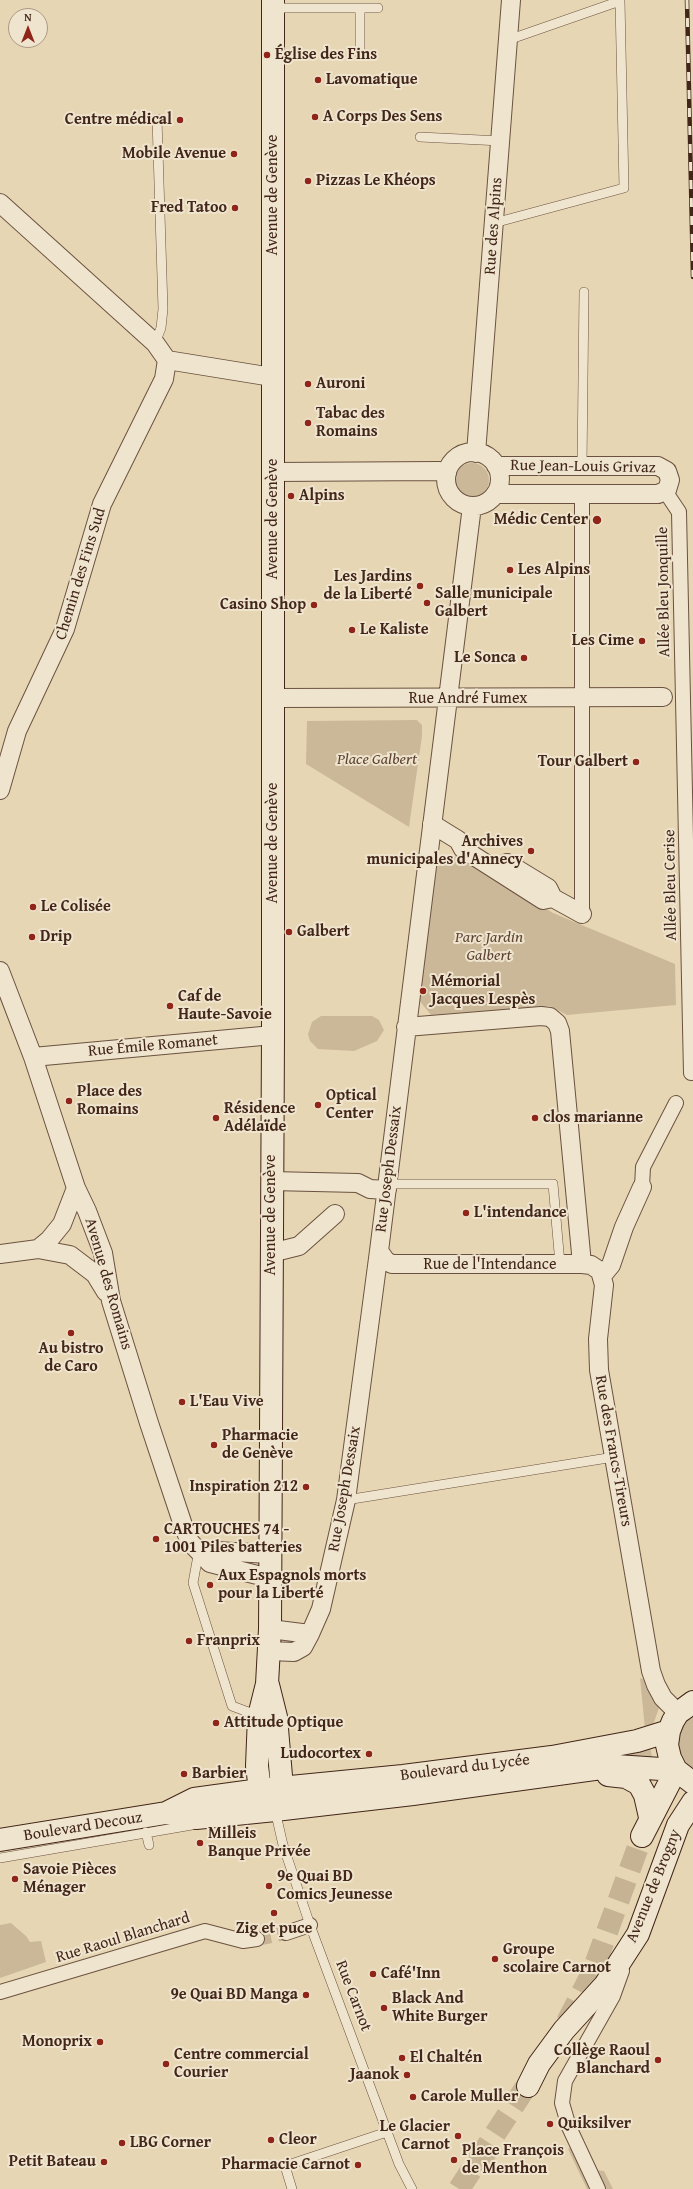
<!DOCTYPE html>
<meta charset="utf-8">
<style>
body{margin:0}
#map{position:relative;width:693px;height:2189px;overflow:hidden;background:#e7d6b3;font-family:"Gentium Book Plus",serif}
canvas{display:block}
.north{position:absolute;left:8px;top:8px;width:40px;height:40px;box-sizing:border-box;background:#efe4ce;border:1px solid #aa9886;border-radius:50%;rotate:0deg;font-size:11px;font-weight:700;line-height:16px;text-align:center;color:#422619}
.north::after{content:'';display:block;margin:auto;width:14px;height:18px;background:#8f2418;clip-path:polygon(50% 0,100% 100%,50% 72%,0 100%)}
</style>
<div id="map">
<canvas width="693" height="2189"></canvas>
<div class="north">N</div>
</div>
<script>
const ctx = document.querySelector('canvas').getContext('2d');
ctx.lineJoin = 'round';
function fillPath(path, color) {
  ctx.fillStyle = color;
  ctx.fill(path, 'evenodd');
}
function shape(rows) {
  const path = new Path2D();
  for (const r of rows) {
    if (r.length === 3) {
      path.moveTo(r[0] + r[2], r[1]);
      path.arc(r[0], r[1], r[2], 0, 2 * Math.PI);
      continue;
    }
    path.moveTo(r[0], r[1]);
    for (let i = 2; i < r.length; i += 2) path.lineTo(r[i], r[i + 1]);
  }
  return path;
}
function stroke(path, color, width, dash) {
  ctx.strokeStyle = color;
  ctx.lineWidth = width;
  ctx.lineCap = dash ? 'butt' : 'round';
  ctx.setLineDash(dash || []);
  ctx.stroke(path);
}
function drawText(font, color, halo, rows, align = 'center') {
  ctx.font = font + ' "Gentium Book Plus",serif';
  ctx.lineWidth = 4;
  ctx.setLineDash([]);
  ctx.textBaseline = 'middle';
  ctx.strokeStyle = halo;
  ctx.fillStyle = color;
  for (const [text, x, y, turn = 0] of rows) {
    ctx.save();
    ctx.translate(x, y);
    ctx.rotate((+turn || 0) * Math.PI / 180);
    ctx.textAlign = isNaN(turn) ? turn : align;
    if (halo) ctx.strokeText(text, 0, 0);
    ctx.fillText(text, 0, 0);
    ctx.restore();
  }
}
fillPath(shape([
 [472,480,17],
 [417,720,422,725,422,736,409,827,306,764,307,721],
 [460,854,553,913,675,964,676,1005,567,1015,550,1006,431,1015,418,999,434,867],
 [321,1016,372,1016,379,1020,384,1030,377,1041,354,1051,318,1049,310,1041,308,1034,312,1022],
 [640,1678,647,1681,660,1705,653,1725,645,1729],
 [693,1715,693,1775,678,1760,677,1735,683,1724],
 [650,1747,653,1761,624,1760,623,1753],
 [11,1923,26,1936,30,1942,41,1941,46,1962,0,1978,0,1925],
 [481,2138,500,2151,485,2174,466,2162],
 [572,2147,592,2189,587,2189,568,2149],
 [595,2170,604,2171,613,2189,605,2189]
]), '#cbb899');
stroke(shape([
 [257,1939,286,1933]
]), '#c6b394', 14, [14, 7]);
stroke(shape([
 [567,2022,592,1973,642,1836],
 [459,2189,537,2070]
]), '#c6b394', 22, [22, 11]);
const service = shape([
 [273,8,360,8,360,56],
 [360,8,378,8],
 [420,137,501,141],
 [494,223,624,188,620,1,508,40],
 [155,343,161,328,163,309,157,119],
 [582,466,584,292],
 [388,1184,553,1184,560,1264],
 [346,1500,614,1457],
 [199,1550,193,1583,232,1706,259,1716],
 [275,1810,283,1845,310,1925,399,2164,412,2189],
 [146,1832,149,1845],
 [0,1858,192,1825],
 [292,2189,285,2166,387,2132]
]);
const pedestrian = shape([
 [665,491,679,512,691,1073],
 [582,494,582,914],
 [642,1187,643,1167,676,1103],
 [286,1933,310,1925],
 [0,1992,205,1931,243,1941,257,1939],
 [598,2189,569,2127,562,2103,565,2081,613,1996,622,1971]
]);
const minor = shape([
 [0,203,155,343,167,360,164,379,102,504,65,629,17,731,0,790],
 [167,360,272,377],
 [473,479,27],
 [476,453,511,0],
 [273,472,439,471,447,473],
 [495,494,658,494,667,490,670,480,667,471,658,466,496,466],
 [273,698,663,697],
 [432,824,458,840,463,849,543,900,553,898,582,914],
 [507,863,548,888,553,898],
 [0,971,33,1057,76,1188,87,1211,103,1253,111,1301,149,1423,183,1525,190,1542,210,1563,269,1578],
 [406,1027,541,1016,550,1017,557,1023,560,1031,582,1264],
 [33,1057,273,1035],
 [271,1181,358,1183,370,1189,387,1190],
 [38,1249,49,1240,62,1224,76,1188],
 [379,1251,386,1261,392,1264,582,1264,591,1265,600,1271,604,1285,598,1339,599,1370,651,1671,656,1685,663,1698,678,1713],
 [271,1253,299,1246,335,1214],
 [0,1254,38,1249,70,1255,95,1274,106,1292],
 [602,1276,611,1265,624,1227,642,1187],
 [199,1550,269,1554],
 [270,1629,310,1634],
 [269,1651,294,1652,303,1647,310,1634,321,1609,346,1500,379,1251,472,506]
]);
const secondary = shape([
 [273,0,273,1035,270,1629,267,1684,259,1716,257,1766,260,1790,275,1810],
 [268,1685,276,1717,282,1788,278,1801],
 [693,1702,678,1713,673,1721,669,1731,667,1745,670,1758,676,1770,693,1783],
 [608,1775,626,1777,639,1784,645,1795,650,1817],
 [166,1813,196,1818,275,1810,413,1794,616,1766,676,1770,642,1836],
 [0,1840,166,1813,194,1799,260,1790,403,1776,552,1757,637,1741,669,1731],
 [528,2086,539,2064,564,2030,605,1985,638,1934,678,1825,693,1802]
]);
stroke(service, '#6b5240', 10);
stroke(pedestrian, '#6b5240', 16);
stroke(minor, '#6b5240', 20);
stroke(secondary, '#422619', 24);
stroke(service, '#efe4ce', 9);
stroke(pedestrian, '#efe4ce', 14);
stroke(minor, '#efe4ce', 18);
stroke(secondary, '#efe4ce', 22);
const rail = shape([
 [687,0,693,277]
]);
stroke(rail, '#422619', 4.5);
stroke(rail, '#efe4ce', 3, [9]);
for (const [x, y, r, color] of [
 [267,55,4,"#8f2418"],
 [318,80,4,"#8f2418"],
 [315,117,4,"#8f2418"],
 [180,120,4,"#8f2418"],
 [234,154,4,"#8f2418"],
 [308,181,4,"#8f2418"],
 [235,208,4,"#8f2418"],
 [308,384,4,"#8f2418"],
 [308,423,4,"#8f2418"],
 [291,496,4,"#8f2418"],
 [597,520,5,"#8f2418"],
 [510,570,4,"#8f2418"],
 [420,586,4,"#8f2418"],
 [427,603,4,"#8f2418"],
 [314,605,4,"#8f2418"],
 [352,630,4,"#8f2418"],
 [642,641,4,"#8f2418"],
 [524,658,4,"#8f2418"],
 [636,762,4,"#8f2418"],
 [531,851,4,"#8f2418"],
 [33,907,4,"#8f2418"],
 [289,932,4,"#8f2418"],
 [32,937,4,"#8f2418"],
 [423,991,4,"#8f2418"],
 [170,1006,4,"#8f2418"],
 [69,1101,4,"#8f2418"],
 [318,1105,4,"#8f2418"],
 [216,1118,4,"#8f2418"],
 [535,1118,4,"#8f2418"],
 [466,1213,4,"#8f2418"],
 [71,1333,4,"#8f2418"],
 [182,1402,4,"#8f2418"],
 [214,1445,4,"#8f2418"],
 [306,1487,4,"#8f2418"],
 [156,1539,4,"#8f2418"],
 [210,1585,4,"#8f2418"],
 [189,1641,4,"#8f2418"],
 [216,1723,4,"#8f2418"],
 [369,1754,4,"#8f2418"],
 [184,1774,4,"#8f2418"],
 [200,1843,4,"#8f2418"],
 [15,1879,4,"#8f2418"],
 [269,1886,4,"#8f2418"],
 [274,1913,4,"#8f2418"],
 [495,1959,4,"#8f2418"],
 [373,1974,4,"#8f2418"],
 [306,1995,4,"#8f2418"],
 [384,2008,4,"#8f2418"],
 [100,2042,4,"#8f2418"],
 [402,2058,4,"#8f2418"],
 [658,2060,4,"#8f2418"],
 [166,2064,4,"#8f2418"],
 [407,2075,4,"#8f2418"],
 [413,2097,4,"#8f2418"],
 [550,2124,4,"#8f2418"],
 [458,2136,4,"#8f2418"],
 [271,2140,4,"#8f2418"],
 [122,2143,4,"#8f2418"],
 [454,2160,4,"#8f2418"],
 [104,2162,4,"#8f2418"],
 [358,2165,4,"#8f2418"]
]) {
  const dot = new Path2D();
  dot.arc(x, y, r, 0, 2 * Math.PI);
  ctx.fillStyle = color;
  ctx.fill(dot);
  stroke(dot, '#efe4ce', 1.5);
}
drawText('bold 16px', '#422619', '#efe4ce', [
 ["Église des Fins",275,55],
 ["Lavomatique",326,80],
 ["A Corps Des Sens",323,117],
 ["Centre médical",172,120,"right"],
 ["Mobile Avenue",226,154,"right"],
 ["Pizzas Le Khéops",316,181],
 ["Fred Tatoo",227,208,"right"],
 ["Auroni",316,384],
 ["Tabac des",316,414],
 ["Romains",316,432],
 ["Alpins",299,496],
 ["Médic Center",588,520,"right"],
 ["Les Alpins",518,570],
 ["Les Jardins",412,577,"right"],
 ["de la Liberté",412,595,"right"],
 ["Salle municipale",435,594],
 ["Galbert",435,612],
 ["Casino Shop",306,605,"right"],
 ["Le Kaliste",360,630],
 ["Les Cime",634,641,"right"],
 ["Le Sonca",516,658,"right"],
 ["Tour Galbert",628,762,"right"],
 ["Archives",523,842,"right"],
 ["municipales d'Annecy",523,860,"right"],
 ["Le Colisée",41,907],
 ["Galbert",297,932],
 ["Drip",40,937],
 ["Mémorial",431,982],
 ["Jacques Lespès",431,1000],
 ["Caf de",178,997],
 ["Haute-Savoie",178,1015],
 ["Place des",77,1092],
 ["Romains",77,1110],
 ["Optical",326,1096],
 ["Center",326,1114],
 ["Résidence",224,1109],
 ["Adélaïde",224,1127],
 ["clos marianne",543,1118],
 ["L'intendance",474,1213],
 ["Au bistro",71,1349,"center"],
 ["de Caro",71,1367,"center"],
 ["L'Eau Vive",190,1402],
 ["Pharmacie",222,1436],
 ["de Genève",222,1454],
 ["Inspiration 212",298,1487,"right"],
 ["CARTOUCHES 74 -",164,1530],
 ["1001 Piles batteries",164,1548],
 ["Aux Espagnols morts",218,1576],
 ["pour la Liberté",218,1594],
 ["Franprix",197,1641],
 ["Attitude Optique",224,1723],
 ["Ludocortex",361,1754,"right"],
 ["Barbier",192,1774],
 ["Milleis",208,1834],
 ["Banque Privée",208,1852],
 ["Savoie Pièces",23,1870],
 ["Ménager",23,1888],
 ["9e Quai BD",277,1877],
 ["Comics Jeunesse",277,1895],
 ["Zig et puce",274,1929,"center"],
 ["Groupe",503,1950],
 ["scolaire Carnot",503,1968],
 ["Café'Inn",381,1974],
 ["9e Quai BD Manga",298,1995,"right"],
 ["Black And",392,1999],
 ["White Burger",392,2017],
 ["Monoprix",92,2042,"right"],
 ["Collège Raoul",650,2051,"right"],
 ["Blanchard",650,2069,"right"],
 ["Centre commercial",174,2055],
 ["Courier",174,2073],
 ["El Chaltén",410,2058],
 ["Jaanok",399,2075,"right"],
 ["Carole Muller",421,2097],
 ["Quiksilver",558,2124],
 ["Le Glacier",450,2127,"right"],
 ["Carnot",450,2145,"right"],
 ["Cleor",279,2140],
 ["LBG Corner",130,2143],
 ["Place François",462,2151],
 ["de Menthon",462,2169],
 ["Petit Bateau",96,2162,"right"],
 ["Pharmacie Carnot",350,2165,"right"]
], 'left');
drawText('16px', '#422619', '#efe4ce', [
 ["Avenue de Genève",273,195,-90],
 ["Rue des Alpins",494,226,-86],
 ["Rue Jean-Louis Grivaz",583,467,1],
 ["Avenue de Genève",273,519,-90],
 ["Chemin des Fins Sud",81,574,-73],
 ["Allée Bleu Jonquille",664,592,-91],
 ["Rue André Fumex",468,699],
 ["Avenue de Genève",273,843,-90],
 ["Allée Bleu Cerise",671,885,-91],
 ["Rue Émile Romanet",153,1046,-5],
 ["Rue Joseph Dessaix",389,1169,-83],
 ["Avenue de Genève",271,1215,-90],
 ["Rue de l'Intendance",490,1265],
 ["Avenue des Romains",108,1284,74],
 ["Rue des Francs-Tireurs",613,1451,80],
 ["Rue Joseph Dessaix",345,1489,-80],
 ["Boulevard du Lycée",465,1768,-7],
 ["Boulevard Decouz",83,1827,-9],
 ["Avenue de Brogny",654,1886,-68],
 ["Rue Raoul Blanchard",123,1938,-17],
 ["Rue Carnot",353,1996,69]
]);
drawText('italic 16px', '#5d4333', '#efe4ce', [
 ["Place Galbert",377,760],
 ["Parc Jardin",489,938],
 ["Galbert",489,956]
]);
</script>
